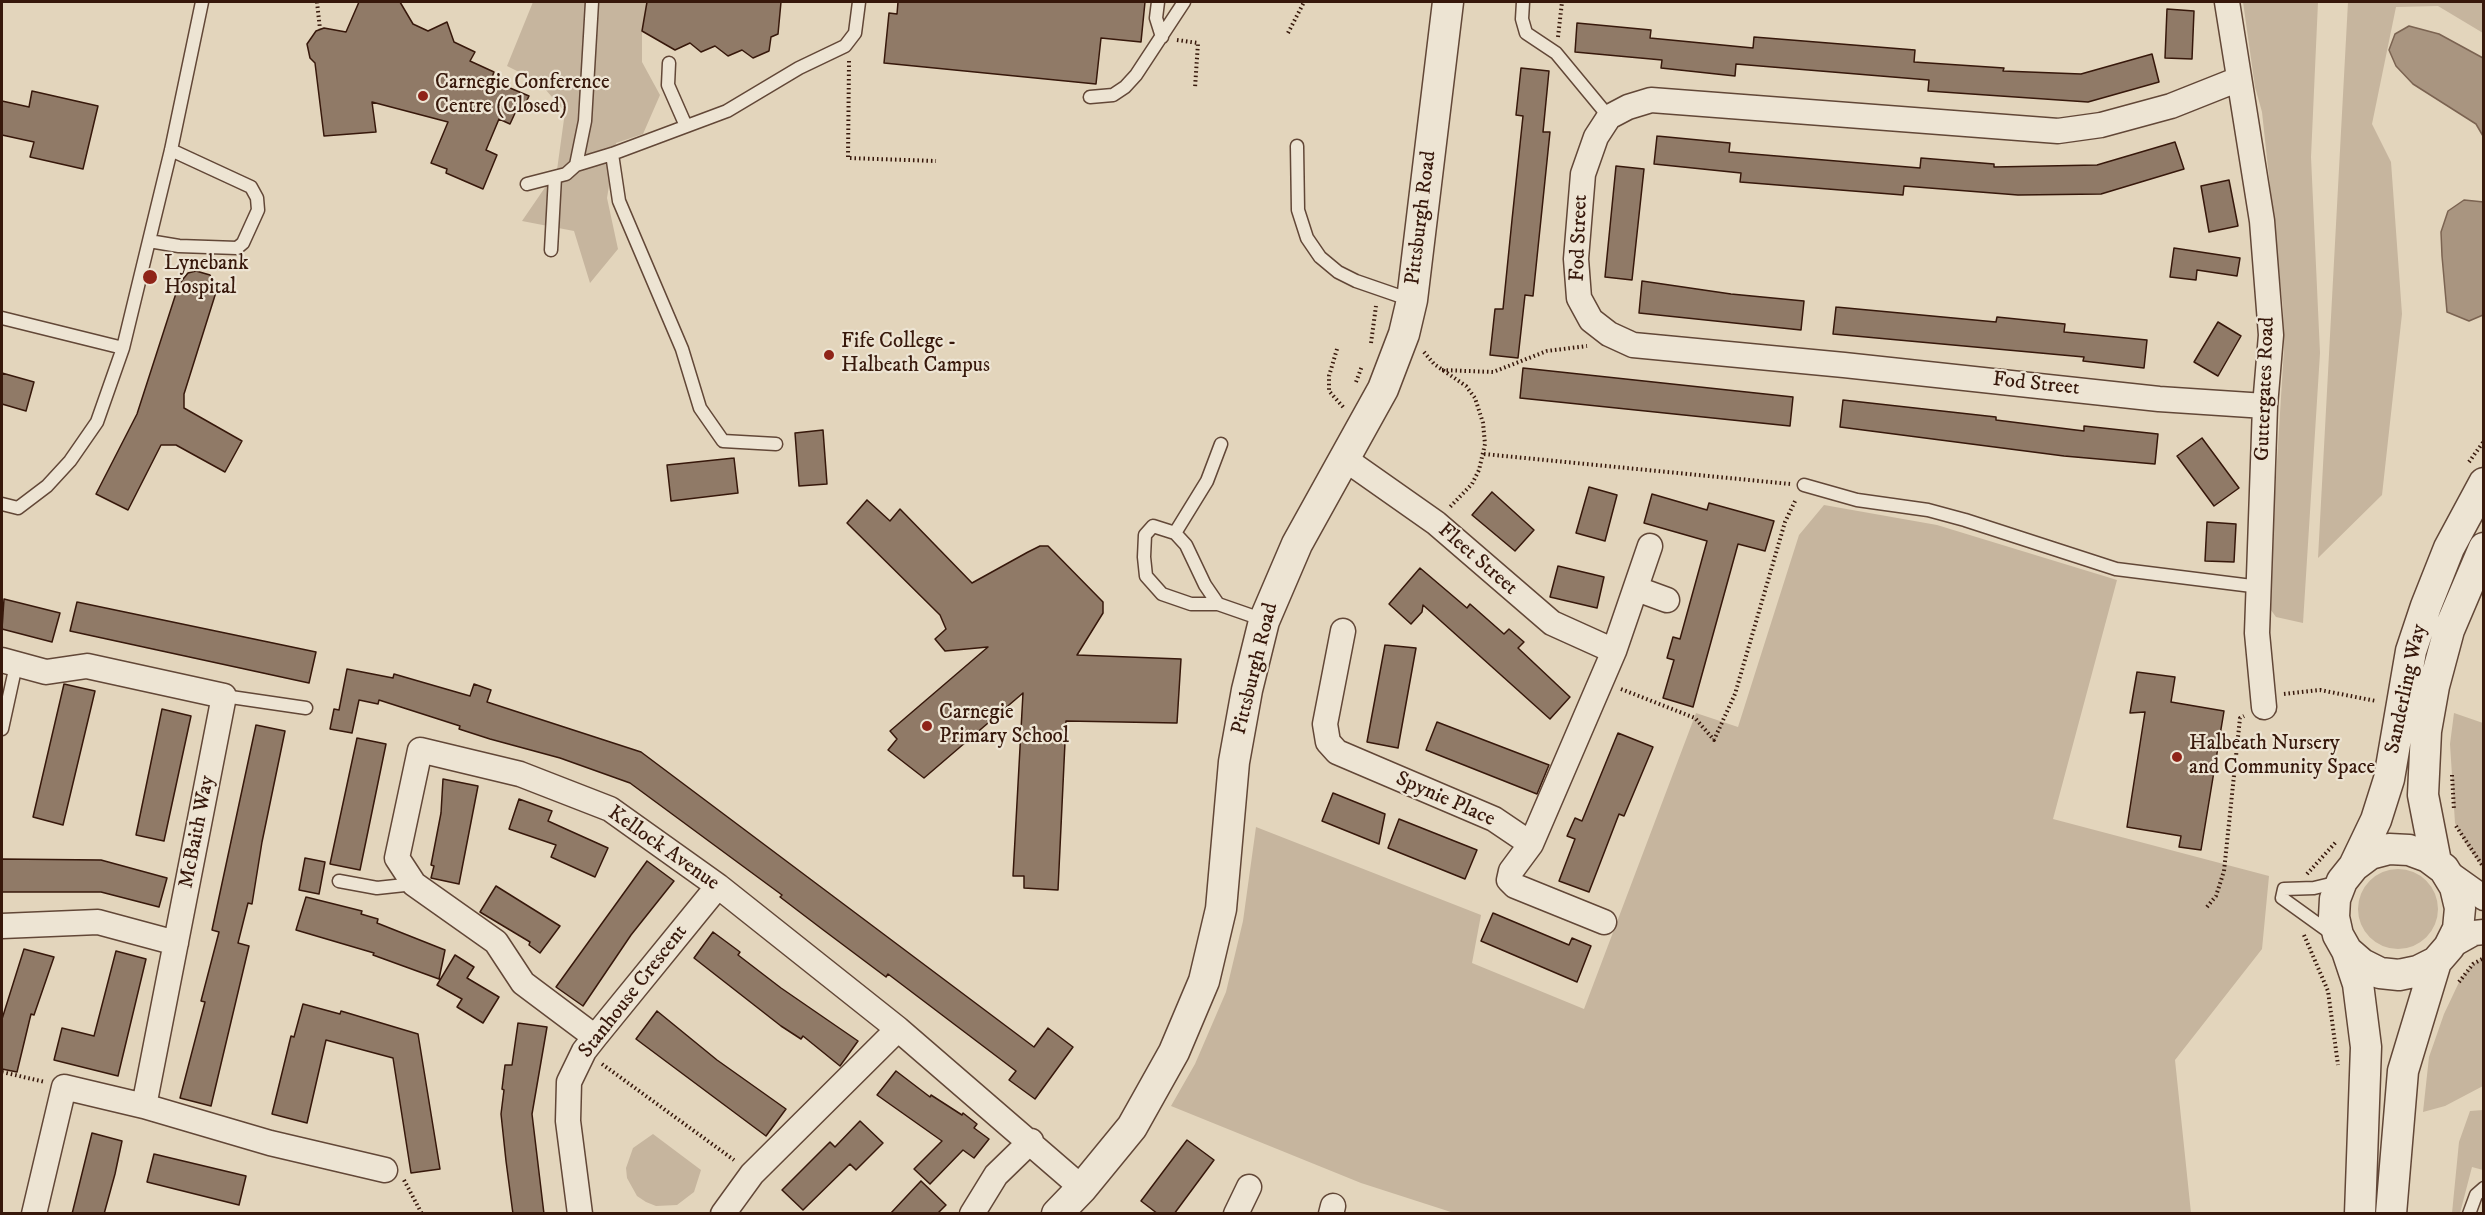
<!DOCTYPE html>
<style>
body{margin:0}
#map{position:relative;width:2485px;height:1215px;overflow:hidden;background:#e3d5bc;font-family:"IM FELL DW Pica",serif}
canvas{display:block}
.frame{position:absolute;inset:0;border:3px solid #37180b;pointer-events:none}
</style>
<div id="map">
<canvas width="2485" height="1215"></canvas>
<div class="frame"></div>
</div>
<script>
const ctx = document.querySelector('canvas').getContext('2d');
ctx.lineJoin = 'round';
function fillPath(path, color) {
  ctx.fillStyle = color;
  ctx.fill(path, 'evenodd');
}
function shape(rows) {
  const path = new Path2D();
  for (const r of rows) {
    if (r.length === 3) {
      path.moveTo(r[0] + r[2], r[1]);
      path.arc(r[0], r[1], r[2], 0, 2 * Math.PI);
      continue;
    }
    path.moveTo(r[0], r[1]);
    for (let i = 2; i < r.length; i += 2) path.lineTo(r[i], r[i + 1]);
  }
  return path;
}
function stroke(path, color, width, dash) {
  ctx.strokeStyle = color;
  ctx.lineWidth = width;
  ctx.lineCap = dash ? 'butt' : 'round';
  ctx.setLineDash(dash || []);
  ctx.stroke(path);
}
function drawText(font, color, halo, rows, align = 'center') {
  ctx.font = font + ' "IM FELL DW Pica",serif';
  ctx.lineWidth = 4.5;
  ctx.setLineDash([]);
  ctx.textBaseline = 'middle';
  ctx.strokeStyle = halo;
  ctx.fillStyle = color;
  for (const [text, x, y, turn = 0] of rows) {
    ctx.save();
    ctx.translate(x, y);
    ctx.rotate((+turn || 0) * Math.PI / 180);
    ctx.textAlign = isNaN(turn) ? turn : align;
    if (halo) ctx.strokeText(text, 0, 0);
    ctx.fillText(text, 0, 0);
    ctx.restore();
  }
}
fillPath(shape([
 [533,2,647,2,642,31,642,62,660,95,643,134,616,143,607,198,618,249,590,283,574,231,522,221,557,170,565,112,539,82,507,66],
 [2243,2,2318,2,2311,157,2320,353,2303,623,2276,617,2268,606,2284,349,2283,308,2262,112,2255,87],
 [2348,2,2483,2,2483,33,2438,6,2396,7,2372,124,2391,162,2402,314,2382,495,2318,558],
 [1824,505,1937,525,2117,580,2053,819,2269,876,2262,949,2175,1060,2191,1213,1454,1213,1361,1183,1171,1106,1195,1064,1226,992,1243,921,1256,827,1481,915,1472,963,1584,1009,1696,713,1738,727,1799,535],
 [2454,713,2483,723,2483,868,2467,846,2455,823,2450,744],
 [2398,909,40],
 [2483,958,2483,1086,2445,1106,2423,1112,2429,1057,2444,1014,2461,978,2473,964],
 [2483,1110,2483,1170,2472,1167,2460,1213,2452,1213,2459,1142,2470,1111],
 [653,1134,701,1170,694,1192,677,1205,656,1206,646,1202,637,1196,627,1178,626,1168,633,1148]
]), '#c6b59e');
const water = shape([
 [2409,26,2439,34,2483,58,2483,136,2476,124,2413,84,2396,66,2389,50,2395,34,2409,26],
 [2464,200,2484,202,2483,315,2469,321,2447,312,2442,256,2441,232,2448,211,2464,200]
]);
fillPath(water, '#a99580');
stroke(water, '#7b6351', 1.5);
const building = shape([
 [359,2,400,2,413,24,428,31,447,22,454,42,475,52,470,61,494,72,491,80,529,96,521,113,516,111,510,124,499,119,486,150,497,155,483,189,446,173,447,169,431,163,448,122,372,102,376,132,324,136,315,63,310,58,307,44,316,31,324,28,346,32,359,2],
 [647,2,781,2,778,34,771,37,769,51,753,58,742,50,728,56,715,46,701,52,690,43,675,50,642,31,647,2],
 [898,2,1145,2,1141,42,1101,38,1096,84,884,63,889,13,897,14,898,2],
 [2167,9,2194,11,2192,59,2165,58,2167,9],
 [1577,23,1651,30,1650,38,1753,48,1754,37,1915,50,1914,62,2004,68,2003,71,2081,74,2152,54,2159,82,2088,102,1928,91,1929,80,1736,64,1735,76,1661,68,1662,60,1575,52,1577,23],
 [1521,68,1549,71,1543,132,1550,132,1533,296,1525,295,1518,358,1490,355,1495,309,1503,309,1512,220,1523,116,1516,115,1521,68],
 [32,91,98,106,83,169,30,157,34,142,2,135,2,101,29,107,32,91],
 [1657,136,1730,143,1729,152,1920,168,1921,158,1994,164,1994,167,2097,165,2175,142,2184,169,2101,194,2018,195,1904,186,1903,195,1740,182,1741,173,1654,164,1657,136],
 [1616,166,1644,169,1632,280,1605,277,1616,166],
 [2229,180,2238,226,2209,232,2201,186,2229,180],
 [2174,248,2240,258,2237,276,2197,270,2196,280,2170,277,2174,248],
 [196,271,210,275,217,289,184,394,184,408,242,441,225,472,176,445,161,445,128,510,96,494,137,414,179,284,188,273,196,271],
 [1642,281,1731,294,1804,301,1801,330,1639,313,1642,281],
 [1836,307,1996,322,1997,317,2065,324,2064,332,2147,340,2144,368,2083,361,2084,357,1833,334,1836,307],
 [2218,322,2241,336,2218,376,2194,362,2218,322],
 [1523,368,1793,397,1790,426,1520,398,1523,368],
 [2,373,34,382,26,411,2,404,2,373],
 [1843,400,1996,417,1996,420,2084,431,2084,426,2158,434,2155,464,2064,456,1840,427,1843,400],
 [823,430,827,484,799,486,795,433,823,430],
 [2202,438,2239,488,2214,506,2177,456,2202,438],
 [734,458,738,493,671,501,667,465,734,458],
 [1589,487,1617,495,1605,541,1576,533,1589,487],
 [1492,492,1534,530,1515,551,1472,515,1492,492],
 [1652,494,1707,510,1709,503,1774,521,1765,551,1738,544,1693,707,1663,698,1674,660,1667,658,1673,637,1680,639,1707,541,1644,523,1652,494],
 [867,500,890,521,900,509,972,583,1028,552,1040,546,1048,546,1103,602,1103,613,1077,655,1181,659,1177,723,1066,721,1058,890,1024,888,1024,876,1013,876,1023,693,924,778,888,750,897,739,890,731,988,647,945,651,935,639,946,629,940,615,847,523,867,500],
 [2207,522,2236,524,2234,562,2205,561,2207,522],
 [1558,566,1604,577,1597,608,1550,597,1558,566],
 [1420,568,1467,608,1470,604,1504,634,1509,629,1524,642,1518,648,1570,697,1550,719,1423,605,1422,612,1411,624,1389,604,1420,568],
 [4,599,60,613,52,642,2,629,4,599],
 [77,602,316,652,309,683,70,631,77,602],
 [1385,645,1416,648,1398,748,1367,742,1385,645],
 [347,669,393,678,394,674,470,696,474,684,491,690,487,702,641,752,1034,1047,1048,1028,1073,1047,1035,1099,1009,1080,1016,1071,888,974,886,977,822,929,780,897,782,895,630,783,560,758,490,739,459,729,460,726,379,700,378,704,359,700,352,733,330,729,334,709,339,710,347,669],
 [2137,672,2175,677,2171,702,2224,711,2201,850,2179,847,2181,836,2127,827,2145,712,2130,713,2137,672],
 [64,684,95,691,63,825,33,817,64,684],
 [162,709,191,716,164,841,136,835,162,709],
 [1437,722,1549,765,1537,794,1426,750,1437,722],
 [256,725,285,731,262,842,252,904,248,903,238,943,249,946,211,1106,180,1098,205,1002,201,1001,219,932,212,930,256,725],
 [1618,733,1653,747,1624,816,1619,814,1589,892,1559,881,1575,839,1567,836,1575,818,1582,821,1618,733],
 [357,738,386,744,360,870,330,864,357,738],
 [443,779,478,786,459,884,431,878,434,866,431,865,441,813,443,779],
 [1333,793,1385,814,1379,844,1322,821,1333,793],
 [519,799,552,811,548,821,608,848,595,877,551,857,556,845,509,829,519,799],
 [1399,819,1477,850,1465,879,1388,848,1399,819],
 [305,858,325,862,319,894,299,890,305,858],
 [2,859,101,860,167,878,159,907,101,892,2,892,2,859],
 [647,861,674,881,631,935,583,1006,556,987,647,861],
 [496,886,560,926,540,953,529,945,530,942,480,912,496,886],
 [306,897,362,911,361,914,378,919,377,923,445,950,439,979,373,955,374,953,296,930,306,897],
 [1493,913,1569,945,1572,938,1591,946,1577,982,1481,941,1493,913],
 [713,932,740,952,738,955,781,988,858,1041,840,1066,803,1036,801,1039,781,1026,694,958,713,932],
 [24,949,54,957,34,1015,31,1014,17,1072,2,1069,2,1019,24,949],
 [116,951,146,959,118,1076,54,1060,62,1028,94,1036,116,951],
 [455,955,474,967,467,978,499,997,483,1023,457,1007,462,999,437,985,455,955],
 [303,1004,340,1014,341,1011,418,1034,440,1169,411,1173,393,1058,326,1040,307,1123,272,1114,291,1036,294,1037,303,1004],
 [657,1011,717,1060,786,1109,766,1136,636,1039,657,1011],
 [518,1023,547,1027,532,1114,544,1214,513,1214,506,1161,501,1114,504,1090,502,1089,505,1065,512,1065,518,1023],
 [896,1071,930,1097,931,1095,962,1115,963,1113,977,1124,974,1128,989,1139,974,1158,963,1150,930,1184,914,1169,942,1141,877,1095,896,1071],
 [860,1121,883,1143,856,1170,850,1164,803,1210,782,1190,830,1142,835,1147,860,1121],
 [92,1133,122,1141,115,1174,104,1214,72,1214,92,1133],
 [1187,1140,1214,1160,1174,1214,1158,1214,1141,1201,1187,1140],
 [154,1154,246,1176,239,1205,147,1182,154,1154],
 [921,1181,946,1205,937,1214,890,1214,921,1181]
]);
fillPath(building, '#907a67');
stroke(building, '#37180b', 1.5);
const service = shape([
 [1158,2,1156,18,1162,37],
 [1523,2,1522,19,1526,33,1556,53,1609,117],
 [669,63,668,85,686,126],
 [1090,97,1113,95,1125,87,1136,75,1184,2],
 [1297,146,1298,210,1307,238,1320,257,1338,272,1356,281,1411,300],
 [612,154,619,201,682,349,700,408,723,441,776,444],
 [576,165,612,154,727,111,799,68,845,46,855,33,859,2],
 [527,184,566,174,576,165,585,121,592,2],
 [149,241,179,246,237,248,243,243,258,210,257,198,251,187,171,150],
 [551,250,555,177],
 [2,318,123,348],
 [1804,485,1857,500,1928,510,1965,520,2116,569,2260,587],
 [2,504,18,508,47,486,70,461,97,422,123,348,171,150,202,2],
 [1175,533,1207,481,1221,444],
 [1218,604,1205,585,1186,545,1175,533,1153,526,1145,535,1144,557,1146,576,1162,594,1191,604,1218,604,1264,620],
 [224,696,306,708],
 [2,729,16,665],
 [339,881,377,888,414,884],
 [2332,934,2282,898,2284,889,2314,888,2339,882],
 [2469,1214,2476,1195,2484,1188]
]);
const minor = shape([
 [2227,2,2262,221,2271,335,2265,406,2257,633,2264,707],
 [2239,79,2171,106,2101,125,2058,131,1651,100,1628,107,1609,117,1596,137,1583,174,1576,259,1579,298,1591,320,1609,334,1633,345,1844,365,2159,399,2265,406],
 [1345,459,1436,523,1552,623,1614,651,1650,546],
 [1637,589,1667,600],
 [1343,631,1325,724,1328,742,1337,752,1494,819,1531,844,1511,871,1509,880,1515,886,1604,922],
 [2,660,46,672,87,666,224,696,144,1106],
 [1531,844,1614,651],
 [2446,871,2484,898],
 [2,926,98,922,176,943],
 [2449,947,2474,933,2484,932],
 [595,1037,523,983,496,942,414,884,397,858,420,750,520,774,610,809,718,886,898,1029,1082,1188],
 [34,1214,64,1087,144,1106,270,1143,385,1170],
 [580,1214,568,1121,569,1082,584,1051,595,1037,718,886],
 [723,1214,752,1174,898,1029],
 [972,1214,996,1175,1031,1141],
 [1236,1214,1249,1187],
 [1331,1214,1333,1206]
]);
const tertiary = shape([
 [2436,862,2423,795,2426,731,2434,686,2449,630,2484,548],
 [2354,866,2370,854,2389,849,2409,850,2428,857,2444,869,2455,887,2460,908,2458,929,2449,947,2436,962,2418,971,2399,975,2380,973,2362,964,2347,951,2338,935,2334,917,2335,899,2342,881,2354,866,2376,820,2389,779,2411,651,2426,606,2449,548,2484,483],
 [2347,951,2358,984,2366,1047,2360,1214],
 [1057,1214,1082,1188,1132,1127,1174,1052,1204,981,1221,909,1234,762,1247,690,1264,621,1297,544,1383,389,1404,334,1412,300,1448,2],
 [2391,1214,2403,1071,2436,962]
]);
stroke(service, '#624737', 15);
stroke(minor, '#624737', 27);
stroke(tertiary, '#624737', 33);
stroke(shape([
 [317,2,320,29],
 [1288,33,1304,2],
 [1558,37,1562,2],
 [1177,40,1198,43,1195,88],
 [849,61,848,158,936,161],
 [1371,343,1376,306],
 [1337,349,1329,376,1329,391,1344,408],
 [1424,352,1434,364,1466,386,1475,398,1483,423,1485,444,1479,470,1472,484,1450,507],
 [1442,370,1493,372,1547,351,1587,346],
 [1356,382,1362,366],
 [1484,454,1790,484],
 [2469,462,2484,441],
 [1621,689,1695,718,1714,740,1735,694,1785,522,1796,499],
 [2284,694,2320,690,2376,701],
 [2452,775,2454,810],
 [2456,826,2484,868],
 [2307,874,2336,842],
 [2207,907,2216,896,2224,871,2240,718,2244,716],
 [2304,935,2328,991,2338,1065],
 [2459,982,2473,964,2484,958],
 [602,1064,734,1160],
 [2,1072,45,1082],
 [404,1180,422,1214]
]), '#37180b', 4, [1.5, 3]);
stroke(service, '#ede4d3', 12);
stroke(minor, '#ede4d3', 24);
stroke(tertiary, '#ede4d3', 30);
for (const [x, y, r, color] of [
 [423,96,6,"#8f2418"],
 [150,277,8,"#8f2418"],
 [829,355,6,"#8f2418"],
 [927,726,6,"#8f2418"],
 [2177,757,6,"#8f2418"]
]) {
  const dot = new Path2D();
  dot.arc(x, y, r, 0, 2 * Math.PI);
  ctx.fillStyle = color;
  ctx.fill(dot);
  stroke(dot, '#ede4d3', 2);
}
drawText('21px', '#37180b', '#ede4d3', [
 ["Carnegie Conference",435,84],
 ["Centre (Closed)",435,108],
 ["Lynebank",164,265],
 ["Hospital",164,289],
 ["Fife College -",841,343],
 ["Halbeath Campus",841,367],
 ["Carnegie",939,714],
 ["Primary School",939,738],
 ["Halbeath Nursery",2189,745],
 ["and Community Space",2189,769]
], 'left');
drawText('21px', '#37180b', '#ede4d3', [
 ["Pittsburgh Road",1422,218,-83],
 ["Fod Street",1580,238,-88],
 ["Fod Street",2036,385,6],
 ["Guttergates Road",2266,389,-88],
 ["Fleet Street",1477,560,41],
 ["Pittsburgh Road",1256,669,-76],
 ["Sanderling Way",2407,689,-78],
 ["Spynie Place",1445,800,24],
 ["McBaith Way",198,832,-79],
 ["Kellock Avenue",663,849,35],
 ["Stanhouse Crescent",634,992,-52]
]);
</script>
